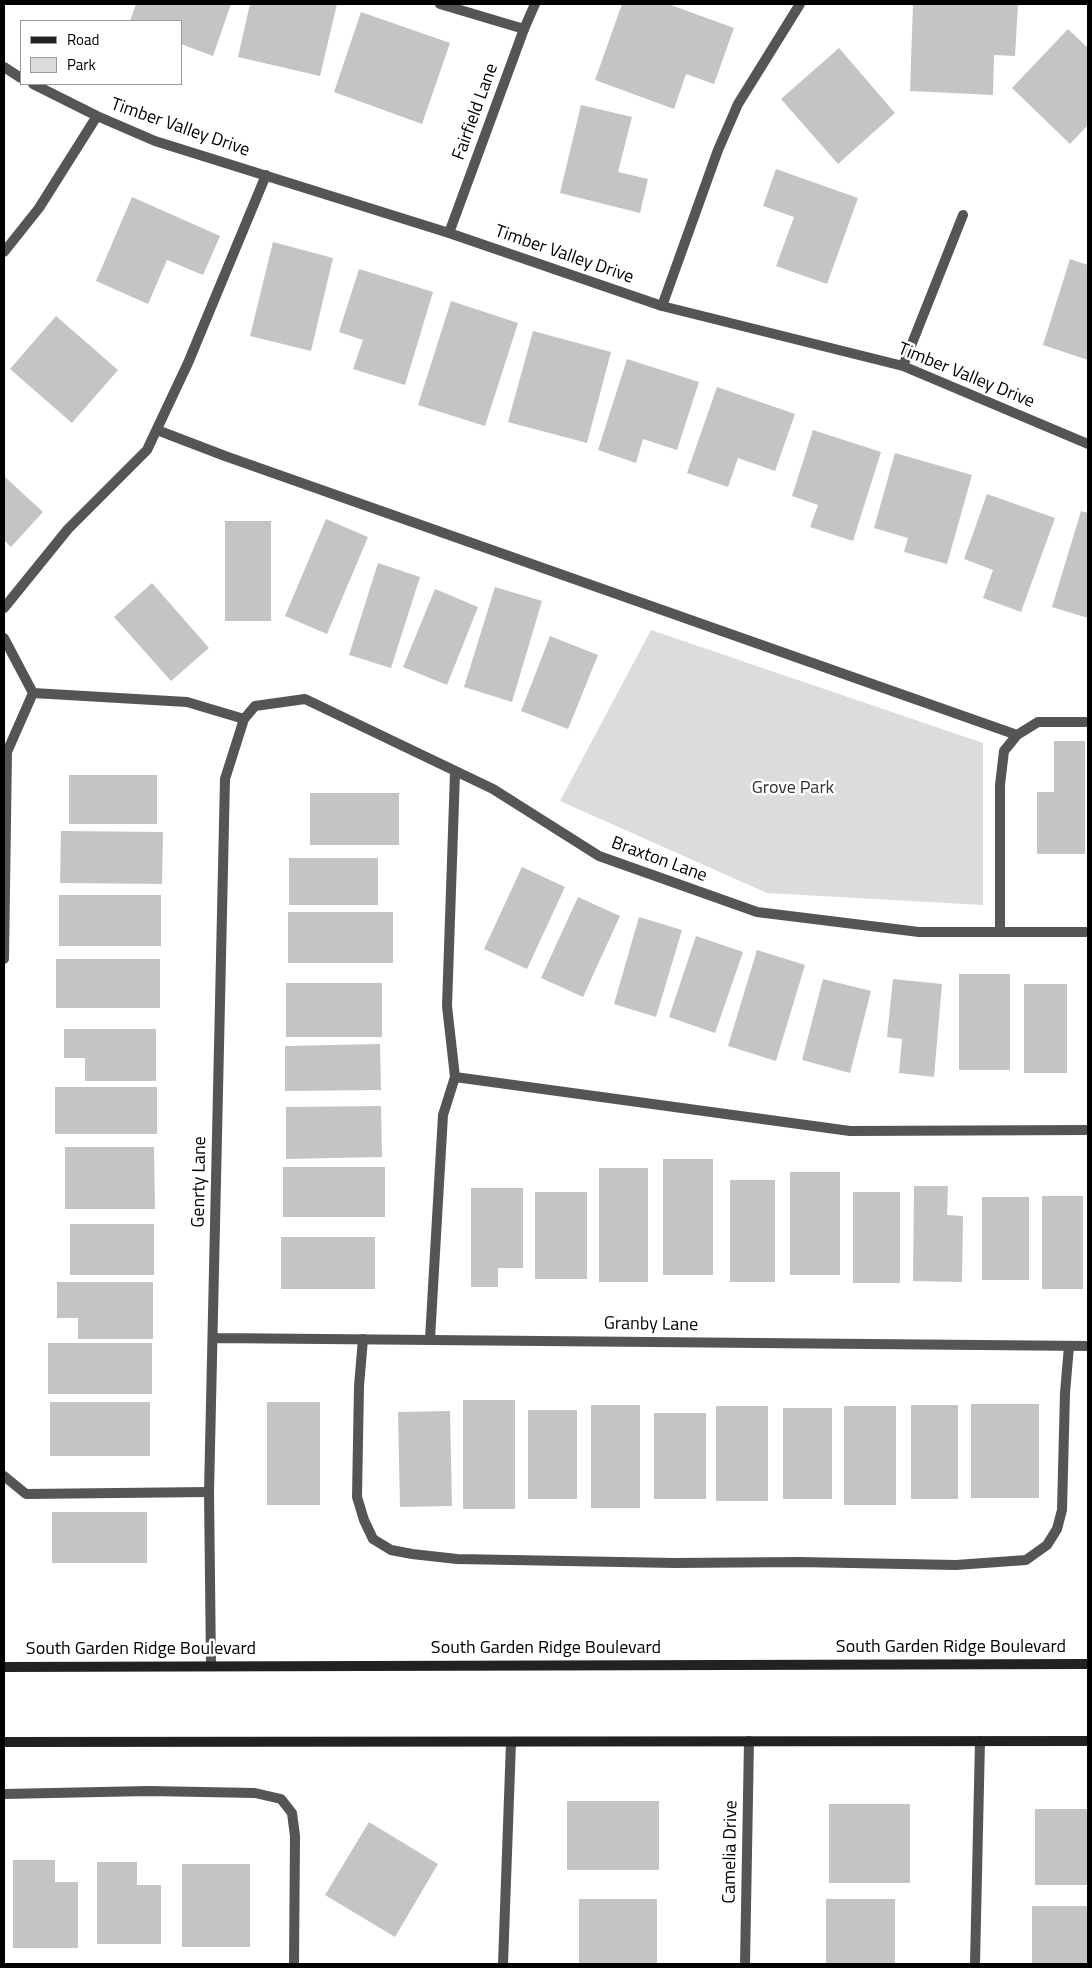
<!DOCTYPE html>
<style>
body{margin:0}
#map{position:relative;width:1092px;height:1968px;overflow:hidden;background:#fff;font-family:"Titillium Web",sans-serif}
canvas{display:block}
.frame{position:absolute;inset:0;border:5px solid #000;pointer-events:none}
.legend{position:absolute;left:20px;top:20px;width:162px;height:65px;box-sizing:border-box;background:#fff;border:1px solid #999;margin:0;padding:6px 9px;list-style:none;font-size:15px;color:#000}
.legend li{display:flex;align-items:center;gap:10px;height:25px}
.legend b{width:25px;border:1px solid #999}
</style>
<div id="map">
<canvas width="1092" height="1968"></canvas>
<div class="frame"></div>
<ul class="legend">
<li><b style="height:6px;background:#222"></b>Road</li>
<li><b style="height:14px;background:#dcdcdc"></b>Park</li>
</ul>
</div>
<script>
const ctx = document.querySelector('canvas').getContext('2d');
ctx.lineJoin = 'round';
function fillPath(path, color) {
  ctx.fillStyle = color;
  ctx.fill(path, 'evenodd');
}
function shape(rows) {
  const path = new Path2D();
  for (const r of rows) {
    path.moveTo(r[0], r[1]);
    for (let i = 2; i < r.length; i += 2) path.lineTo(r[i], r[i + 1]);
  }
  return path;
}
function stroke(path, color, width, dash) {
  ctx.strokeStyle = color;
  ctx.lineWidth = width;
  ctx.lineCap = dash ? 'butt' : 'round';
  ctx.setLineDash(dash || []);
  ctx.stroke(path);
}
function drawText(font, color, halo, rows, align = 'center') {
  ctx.font = font + ' "Titillium Web",sans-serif';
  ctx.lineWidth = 5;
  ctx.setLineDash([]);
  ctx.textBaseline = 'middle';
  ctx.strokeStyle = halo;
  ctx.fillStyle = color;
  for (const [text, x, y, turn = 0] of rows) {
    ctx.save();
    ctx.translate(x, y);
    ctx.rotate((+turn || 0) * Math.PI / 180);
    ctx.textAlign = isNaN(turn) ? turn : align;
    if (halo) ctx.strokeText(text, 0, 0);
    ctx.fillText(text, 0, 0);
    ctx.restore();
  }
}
fillPath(shape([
 [651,630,983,743,983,905,767,893,560,801]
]), '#dcdcdc');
fillPath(shape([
 [136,4,231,4,213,56,181,44,181,21,130,21],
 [250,4,337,4,320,76,238,57],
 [622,4,668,4,734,28,714,84,686,74,674,109,595,80],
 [913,4,1018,4,1015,56,994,55,993,95,910,91],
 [361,12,450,43,422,124,334,92],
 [1068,29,1088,48,1088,125,1070,144,1012,88],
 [839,48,895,113,838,164,781,99],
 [581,105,632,117,618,172,648,179,640,213,560,193],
 [776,169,858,198,827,284,776,266,794,217,763,206],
 [132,197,220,236,203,275,167,260,148,304,96,281],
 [273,242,333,258,311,351,250,336],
 [1070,259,1088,265,1088,360,1043,345],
 [359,269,433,292,405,385,353,369,363,340,339,332],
 [451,301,518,323,485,426,418,405],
 [56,316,118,370,72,423,10,369],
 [533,331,611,352,587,443,508,422],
 [627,359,699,382,677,450,643,439,636,463,598,450],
 [717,387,795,414,775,471,738,458,728,487,687,473],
 [813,430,881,452,853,541,810,527,818,505,792,496],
 [895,453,972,475,947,564,904,552,908,538,874,528],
 [4,476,43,512,11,547,4,540],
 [987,494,1055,518,1021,612,983,598,993,570,964,559],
 [1081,511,1088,513,1088,618,1052,607],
 [326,519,368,537,327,634,285,616],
 [225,521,271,521,271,621,225,621],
 [378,563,420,577,391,668,349,655],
 [152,583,209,648,171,681,114,617],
 [495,587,542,601,512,702,464,687],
 [435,589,478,607,447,685,403,667],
 [550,636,598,655,568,729,521,711],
 [1054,741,1085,741,1085,854,1037,854,1037,792,1054,792],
 [69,775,157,775,157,824,69,824],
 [310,793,399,793,399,845,310,845],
 [61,831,163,832,162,884,60,883],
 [289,858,378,858,378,905,289,905],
 [522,867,565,887,527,969,484,949],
 [59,895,161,895,161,946,59,946],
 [578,897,620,916,583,997,541,978],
 [288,912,393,912,393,963,288,963],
 [639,917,682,930,656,1017,614,1004],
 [696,936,743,952,715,1033,669,1017],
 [757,950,805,965,776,1061,728,1046],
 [56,959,160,959,160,1008,56,1008],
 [959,974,1010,974,1010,1070,959,1070],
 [823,979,871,991,850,1073,802,1060],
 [893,979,942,984,934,1077,899,1073,902,1039,887,1037],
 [286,983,382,983,382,1037,286,1037],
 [1024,984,1067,984,1067,1073,1024,1073],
 [64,1029,156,1029,156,1081,85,1081,85,1058,64,1058],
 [380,1044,381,1090,285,1091,285,1046],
 [55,1087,157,1087,157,1134,55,1134],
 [381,1106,382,1157,286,1159,286,1107],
 [65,1147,154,1147,155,1209,65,1209],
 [663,1159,713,1159,713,1275,663,1275],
 [283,1167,385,1167,385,1217,283,1217],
 [599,1168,648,1168,648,1282,599,1282],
 [790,1172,840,1172,840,1275,790,1275],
 [730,1180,775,1180,775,1282,730,1282],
 [914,1186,948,1186,947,1215,963,1216,962,1282,913,1281],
 [471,1188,523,1188,523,1268,498,1268,498,1287,471,1287],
 [535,1192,587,1192,587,1279,535,1279],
 [853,1192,900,1192,900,1283,853,1283],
 [1042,1196,1083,1196,1083,1289,1042,1289],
 [982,1197,1029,1197,1029,1280,982,1280],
 [70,1224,154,1224,154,1275,70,1275],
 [281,1237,375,1237,375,1289,281,1289],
 [57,1282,153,1282,153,1339,78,1339,78,1318,57,1318],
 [48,1343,152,1343,152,1394,48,1394],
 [463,1400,515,1400,515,1509,463,1509],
 [50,1402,150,1402,150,1456,50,1456],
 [267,1402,320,1402,320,1505,267,1505],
 [971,1404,1039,1404,1039,1498,971,1498],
 [591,1405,640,1405,640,1508,591,1508],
 [911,1405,958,1405,958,1499,911,1499],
 [716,1406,768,1406,768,1501,716,1501],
 [844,1406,896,1406,896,1505,844,1505],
 [783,1408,832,1408,832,1499,783,1499],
 [528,1410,577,1410,577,1499,528,1499],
 [450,1411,452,1506,400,1507,398,1412],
 [654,1413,706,1413,706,1499,654,1499],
 [52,1512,147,1512,147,1563,52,1563],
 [567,1801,659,1801,659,1870,567,1870],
 [829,1804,910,1804,910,1883,829,1883],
 [1035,1809,1088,1809,1088,1885,1035,1885],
 [369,1822,438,1864,395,1937,325,1895],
 [13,1860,55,1860,55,1882,78,1882,78,1948,13,1948],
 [97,1862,137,1862,137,1885,161,1885,161,1944,97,1944],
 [182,1864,250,1864,250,1947,182,1947],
 [579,1899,657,1899,657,1964,579,1964],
 [826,1899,895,1899,895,1964,826,1964],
 [1032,1906,1088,1906,1088,1964,1032,1964]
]), '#c4c4c4');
stroke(shape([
 [440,4,524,29],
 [662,306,718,150,738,104,800,4],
 [157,430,225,456,1017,735],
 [4,608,68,529,147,450,188,363,266,175],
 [4,638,33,693],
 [455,773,447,1006,455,1077],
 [1000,932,1000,785,1004,751,1017,735,1038,722,1088,722],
 [4,959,7,752,33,693,187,702,244,719],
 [363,1339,359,1386,357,1497,364,1520,373,1539,391,1550,412,1554,457,1559,675,1563,799,1562,956,1565,1026,1560,1047,1545,1057,1529,1062,1510,1065,1393,1069,1346],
 [430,1339,443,1115,455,1077,850,1131,1088,1130],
 [4,1476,26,1494,209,1492],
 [4,1794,149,1791,255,1793,281,1799,292,1813,295,1836,294,1964],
 [503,1964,511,1742],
 [975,1964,980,1741]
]), '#555', 10);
stroke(shape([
 [4,67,21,78],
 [33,84,97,116,155,141,449,233,662,306,903,366,1088,444],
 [449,233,524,29,535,4],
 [4,252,39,208,97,116],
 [903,366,963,215],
 [213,1338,1088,1346],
 [211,1666,209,1492,225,779,244,719,255,706,305,699,493,789,599,856,757,912,919,932,1088,932],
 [745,1964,749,1741]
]), '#555', 10);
stroke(shape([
 [4,1667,1088,1664],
 [4,1742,1088,1741]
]), '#222', 10);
drawText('18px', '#000', '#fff', [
 ["Fairfield Lane",476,112,-70],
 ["Timber Valley Drive",180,128,19],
 ["Timber Valley Drive",564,255,19],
 ["Timber Valley Drive",966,376,22],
 ["Braxton Lane",659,860,20],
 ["Genrty Lane",200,1182,-89],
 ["Granby Lane",651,1325,1],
 ["South Garden Ridge Boulevard",951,1648],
 ["South Garden Ridge Boulevard",546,1649],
 ["South Garden Ridge Boulevard",141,1650],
 ["Camelia Drive",731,1852,-89]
]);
drawText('18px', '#333', '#fff', [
 ["Grove Park",793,789]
]);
</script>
